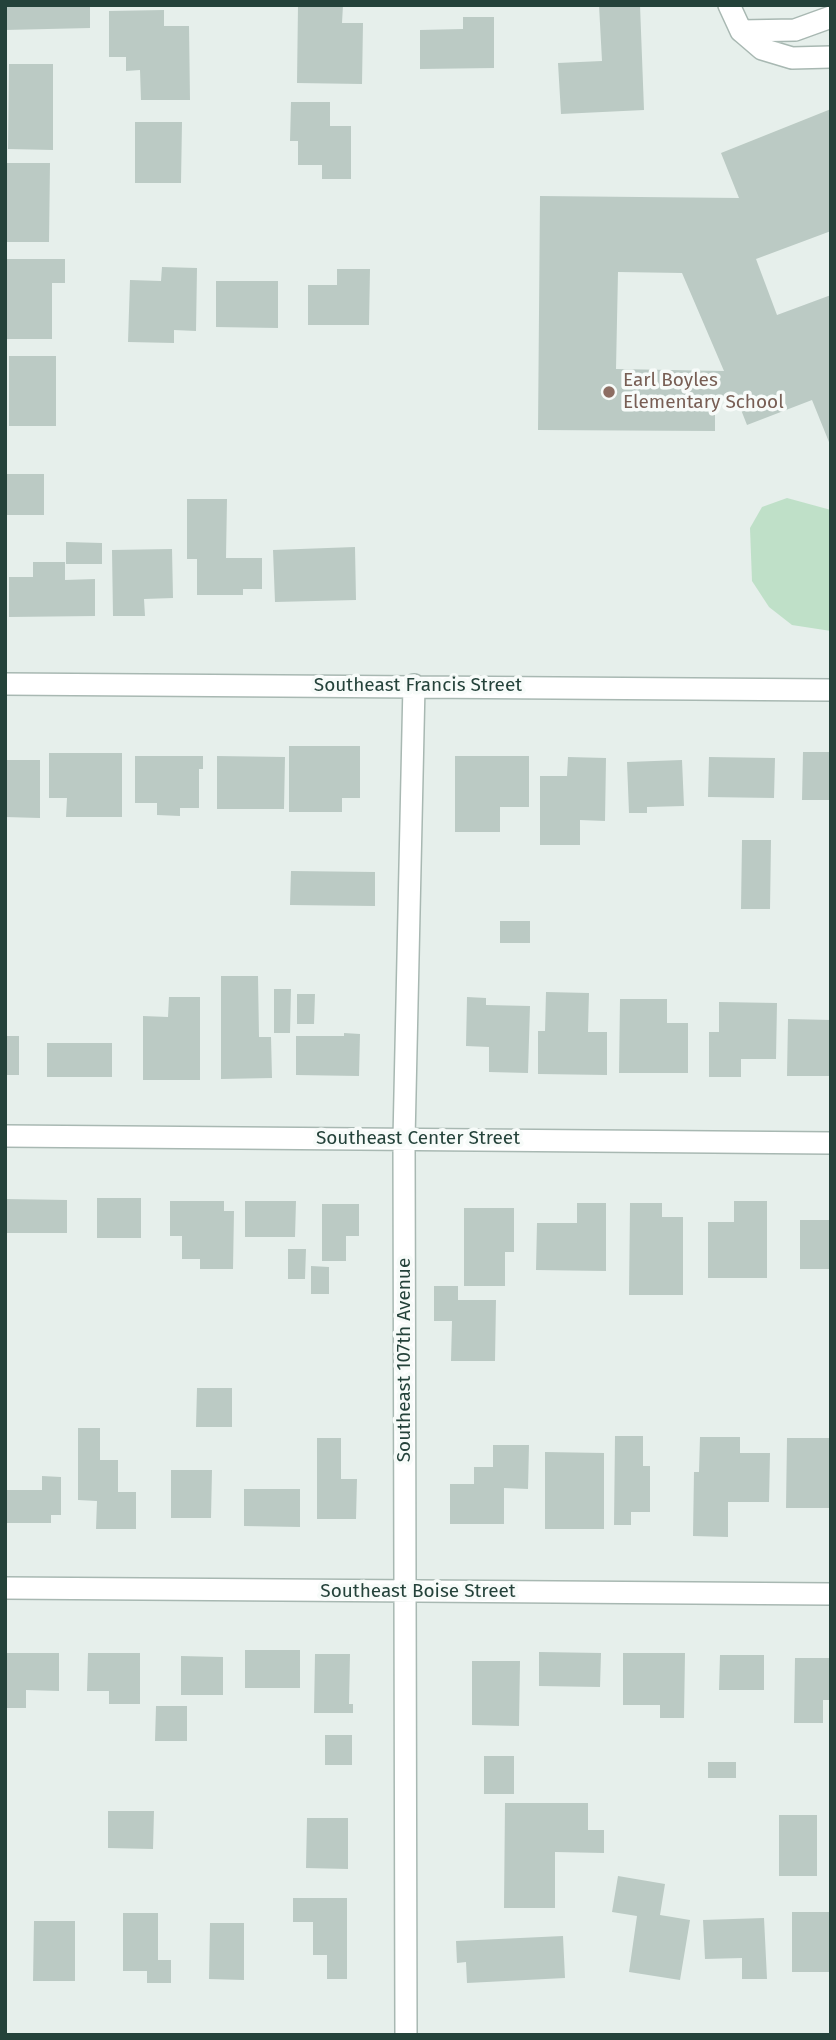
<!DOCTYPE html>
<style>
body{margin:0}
#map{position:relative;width:836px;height:2040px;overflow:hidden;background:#e6efeb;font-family:"Fira Sans",sans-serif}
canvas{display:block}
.frame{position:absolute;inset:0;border:7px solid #24423a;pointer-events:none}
</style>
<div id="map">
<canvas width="836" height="2040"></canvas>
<div class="frame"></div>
</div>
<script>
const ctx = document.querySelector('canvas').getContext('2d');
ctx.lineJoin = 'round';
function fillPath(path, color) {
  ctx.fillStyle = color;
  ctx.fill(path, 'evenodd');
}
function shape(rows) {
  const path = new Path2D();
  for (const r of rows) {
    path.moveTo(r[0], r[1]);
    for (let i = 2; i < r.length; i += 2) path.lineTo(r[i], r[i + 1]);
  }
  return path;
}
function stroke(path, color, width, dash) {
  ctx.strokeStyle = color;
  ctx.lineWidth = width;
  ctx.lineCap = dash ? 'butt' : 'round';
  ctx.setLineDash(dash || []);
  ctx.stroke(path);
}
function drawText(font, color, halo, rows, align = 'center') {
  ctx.font = font + ' "Fira Sans",sans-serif';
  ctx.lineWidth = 7;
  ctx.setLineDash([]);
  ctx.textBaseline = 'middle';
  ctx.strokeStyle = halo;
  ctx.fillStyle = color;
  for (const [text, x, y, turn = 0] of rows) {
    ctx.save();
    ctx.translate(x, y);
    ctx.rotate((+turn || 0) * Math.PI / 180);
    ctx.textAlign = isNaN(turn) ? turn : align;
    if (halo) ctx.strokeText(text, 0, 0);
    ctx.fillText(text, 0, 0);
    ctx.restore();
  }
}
fillPath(shape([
 [787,498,831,510,831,631,792,625,769,607,752,581,750,528,762,507]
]), '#bfe0c8');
fillPath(shape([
 [5,5,90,5,90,28,5,30],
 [298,5,343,5,342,23,363,23,362,84,297,83],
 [599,5,640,5,644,110,561,114,558,63,602,61],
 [164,10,164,26,189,26,190,100,141,100,140,70,126,71,126,57,109,57,109,11],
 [463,17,494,17,494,68,420,69,420,30,463,29],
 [9,64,53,64,53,150,8,149],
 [291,102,330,102,330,126,351,126,351,179,322,179,322,165,298,165,298,141,290,141],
 [831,109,831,231,756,259,777,315,831,295,831,447,812,400,747,425,736,397,715,397,715,431,538,430,540,196,739,198,721,153],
 [618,272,682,273,724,371,616,369],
 [135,122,182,122,181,183,135,183],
 [6,163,50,163,49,242,6,242],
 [6,259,65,259,65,283,52,283,52,339,5,339],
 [162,267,197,268,196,331,174,330,174,343,128,342,130,280,161,281],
 [337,269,370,269,369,325,308,325,308,285,337,285],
 [216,281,278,281,278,328,216,327],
 [9,356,56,356,56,426,9,426],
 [5,474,44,474,44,515,5,515],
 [187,499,227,499,226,558,262,558,262,589,243,589,243,595,197,595,197,559,187,559],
 [66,542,102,543,102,564,66,564],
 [355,547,356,600,275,602,273,550],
 [172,549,173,598,144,599,145,616,113,616,112,550],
 [33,562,65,562,65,580,95,579,95,616,9,617,9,577,33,577],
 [289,746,360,746,360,798,342,798,342,812,289,812],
 [803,752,831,752,831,800,802,800],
 [49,753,122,753,122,817,66,817,67,798,49,798],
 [135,756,203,756,203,769,199,769,199,808,180,808,180,816,157,815,157,803,135,803],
 [217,756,285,757,284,809,217,809],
 [455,756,529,756,529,807,500,807,500,832,455,832],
 [568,757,606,758,605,821,580,820,580,845,540,845,540,776,567,776],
 [709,757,775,758,774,798,708,797],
 [5,760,40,760,40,818,5,817],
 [682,760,684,806,647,807,647,813,629,813,627,762],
 [742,840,771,840,770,909,741,909],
 [291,871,375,872,375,906,290,905],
 [500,921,530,921,530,943,500,943],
 [221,976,258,976,259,1037,271,1037,272,1078,221,1079],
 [274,989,291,989,290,1033,274,1033],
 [546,992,589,993,588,1032,607,1032,607,1075,538,1074,538,1031,545,1031],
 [297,994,315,994,314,1024,297,1024],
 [169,997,200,997,200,1080,143,1080,143,1016,168,1017],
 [467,997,486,998,486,1005,530,1006,528,1073,489,1072,489,1047,466,1046],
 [620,999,667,999,667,1023,688,1023,688,1073,619,1073],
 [719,1002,777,1003,776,1059,741,1059,741,1077,709,1077,709,1032,719,1032],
 [788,1019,831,1020,831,1076,787,1076],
 [344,1033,360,1034,359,1076,296,1075,296,1036,344,1036],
 [5,1036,19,1036,19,1075,5,1075],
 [47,1043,112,1043,112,1077,47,1077],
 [97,1198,141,1198,141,1238,97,1238],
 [5,1199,67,1200,67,1233,5,1233],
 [170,1201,224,1201,224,1211,234,1211,233,1269,200,1269,200,1259,182,1259,182,1236,170,1236],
 [245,1201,296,1201,295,1237,245,1237],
 [734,1201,767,1201,767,1278,708,1278,708,1222,734,1222],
 [577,1203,606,1203,606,1271,536,1270,537,1223,577,1223],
 [630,1203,662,1203,662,1217,683,1217,683,1295,629,1295],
 [322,1204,359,1204,359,1236,346,1236,346,1261,322,1261],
 [464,1208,514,1208,514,1252,505,1252,505,1286,464,1286],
 [800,1220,831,1220,831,1269,800,1269],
 [288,1249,306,1249,305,1279,288,1279],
 [311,1266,329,1267,329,1294,311,1294],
 [434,1286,458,1286,458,1300,496,1300,495,1361,451,1361,452,1321,434,1321],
 [197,1388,232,1388,232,1427,196,1427],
 [78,1428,100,1428,100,1460,118,1460,118,1492,136,1492,136,1529,96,1529,97,1501,78,1500],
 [615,1436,643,1436,643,1466,650,1466,650,1512,631,1512,631,1525,614,1525],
 [700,1437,740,1437,740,1453,770,1453,769,1502,728,1502,728,1537,693,1536,694,1472,699,1472],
 [317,1438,341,1438,341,1479,357,1479,356,1519,317,1519],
 [787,1438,831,1438,831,1508,786,1508],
 [493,1445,529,1445,528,1489,504,1488,504,1524,450,1524,450,1484,474,1484,474,1467,493,1467],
 [545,1452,604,1453,604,1529,545,1529],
 [171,1470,212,1470,211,1518,171,1518],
 [42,1476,61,1477,61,1515,51,1515,51,1523,5,1523,5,1490,42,1490],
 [244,1489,300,1489,300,1527,244,1526],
 [245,1650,300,1650,300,1688,245,1688],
 [539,1652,601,1653,600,1687,539,1686],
 [5,1653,59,1653,59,1691,26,1690,26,1708,5,1708],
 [88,1653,140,1653,140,1704,109,1704,109,1691,87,1691],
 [623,1653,685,1653,684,1718,660,1718,660,1705,623,1705],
 [315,1654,350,1654,349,1704,353,1704,353,1713,314,1713],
 [720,1655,764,1655,764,1690,719,1690],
 [181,1656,223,1657,223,1695,181,1695],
 [795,1658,831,1658,831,1700,823,1700,823,1723,794,1723],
 [472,1661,520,1661,519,1726,472,1725],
 [156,1706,187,1706,187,1741,155,1741],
 [325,1735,352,1735,352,1765,325,1765],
 [484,1756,514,1756,514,1794,484,1794],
 [708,1762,736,1762,736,1778,708,1778],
 [505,1803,588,1803,588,1830,604,1830,604,1853,555,1852,555,1908,504,1908],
 [108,1811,154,1811,153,1849,108,1848],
 [779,1815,817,1815,817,1876,779,1876],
 [307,1818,348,1818,348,1869,306,1868],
 [618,1876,665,1884,660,1915,690,1920,680,1980,629,1972,637,1916,612,1912],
 [293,1898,347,1898,347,1979,327,1979,327,1955,313,1955,313,1922,293,1922],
 [792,1912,831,1912,831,1972,792,1972],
 [123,1913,158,1913,158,1960,171,1960,171,1983,147,1983,147,1971,123,1971],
 [764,1918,767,1979,742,1979,742,1958,705,1959,703,1920],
 [34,1921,75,1921,75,1981,33,1981],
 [210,1923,244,1923,244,1980,209,1979],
 [563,1936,565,1978,467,1983,466,1962,457,1963,456,1941]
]), '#bbcac4');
const minor = shape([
 [729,5,741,31,762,49,792,58,831,57],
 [741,31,795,30,831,17],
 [5,684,831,690],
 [5,1136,831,1143],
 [5,1588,831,1594],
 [406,2035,404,1139,414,685]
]);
stroke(minor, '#a8b8b2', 24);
stroke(minor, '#fff', 21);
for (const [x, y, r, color] of [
 [609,392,7,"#8d6e63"]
]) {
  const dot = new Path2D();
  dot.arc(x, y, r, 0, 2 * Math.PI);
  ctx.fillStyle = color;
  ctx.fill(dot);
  stroke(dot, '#f7fbf9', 2.5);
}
drawText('19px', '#785e54', '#f7fbf9', [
 ["Earl Boyles",623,381],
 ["Elementary School",623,403]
], 'left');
drawText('19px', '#24423a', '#f7fbf9', [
 ["Southeast Francis Street",418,686],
 ["Southeast Center Street",418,1139],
 ["Southeast 107th Avenue",405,1360,-90],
 ["Southeast Boise Street",418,1592]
]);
</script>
